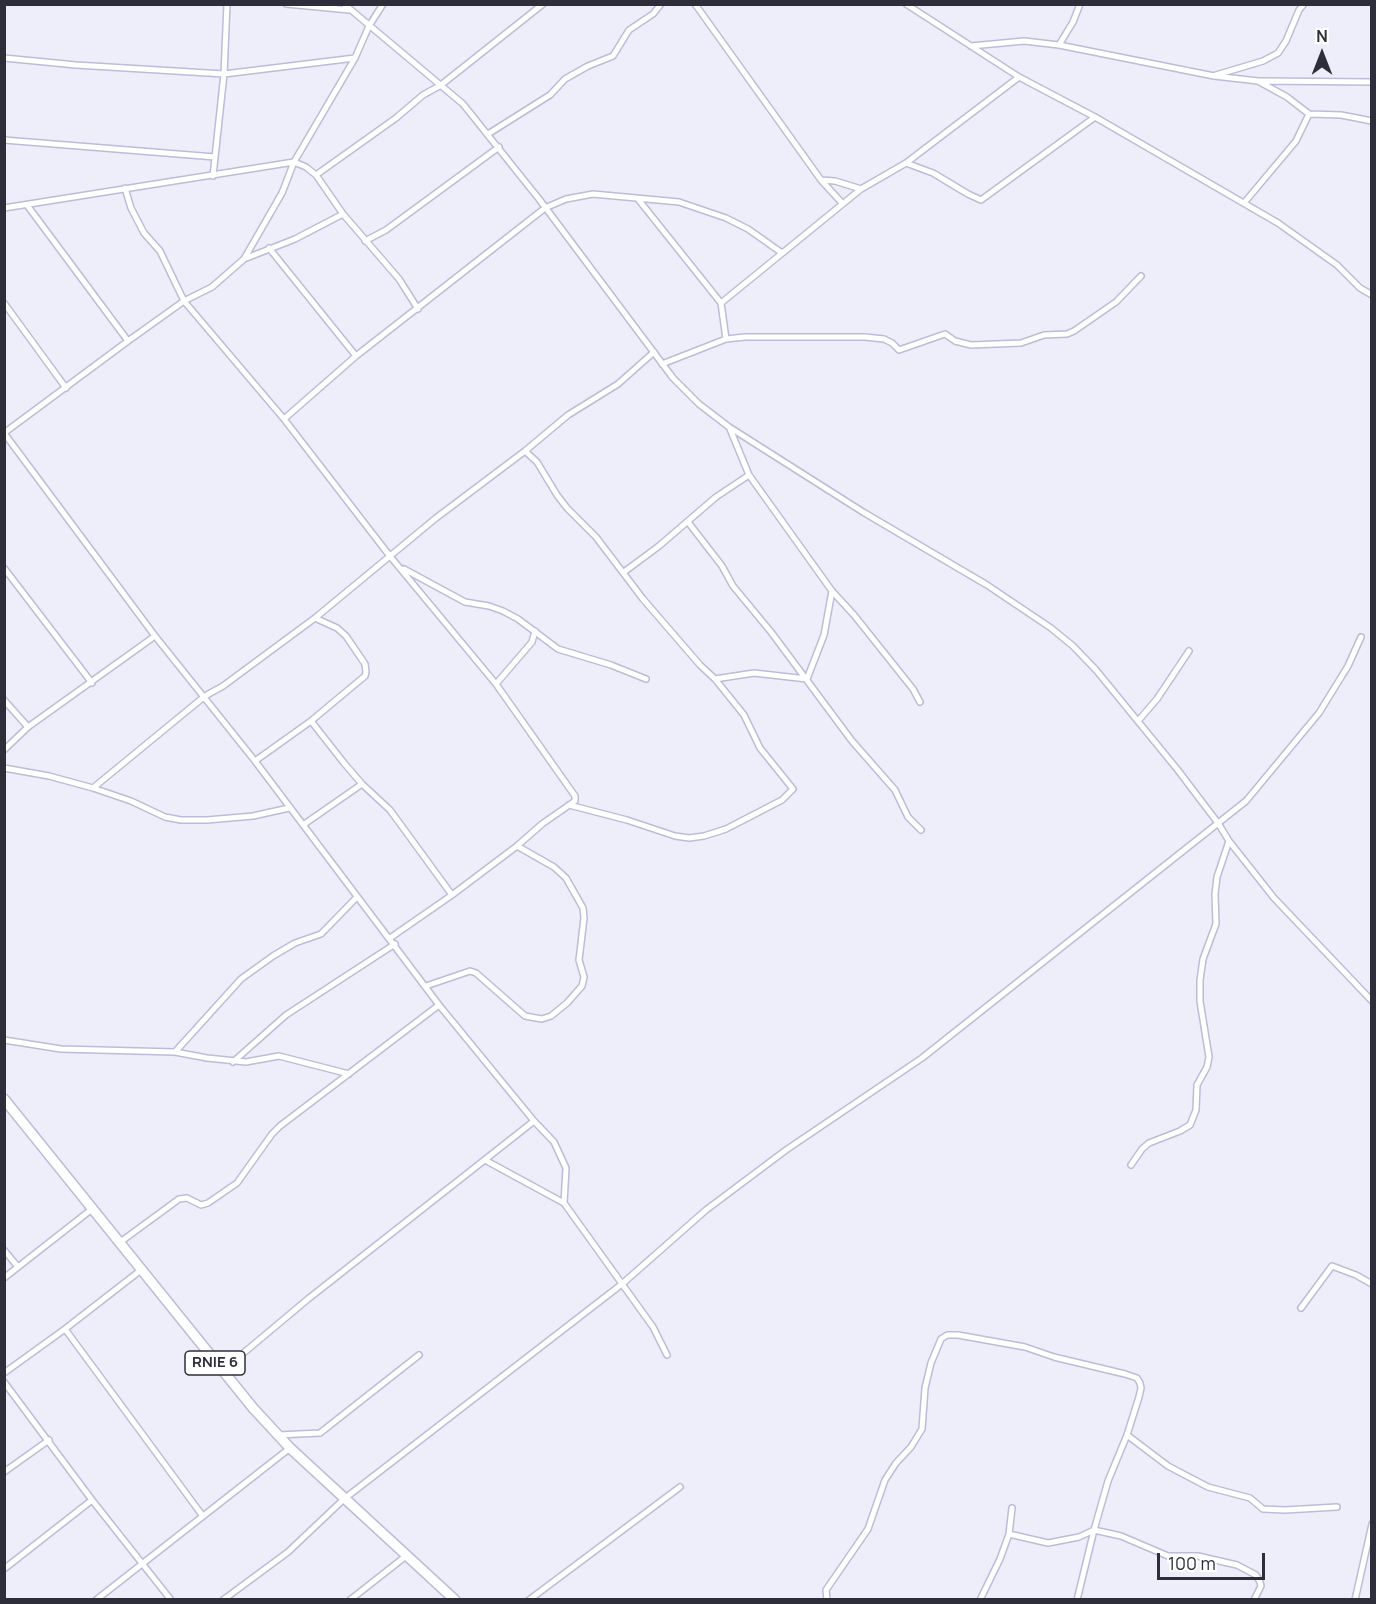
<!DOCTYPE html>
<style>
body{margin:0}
#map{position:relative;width:1376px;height:1604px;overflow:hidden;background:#eeeefa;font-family:Manrope,sans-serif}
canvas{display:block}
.frame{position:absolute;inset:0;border:6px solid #2e2e3a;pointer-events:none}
.north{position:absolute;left:1292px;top:24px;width:60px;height:60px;-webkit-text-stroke:4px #fff;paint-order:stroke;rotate:0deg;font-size:16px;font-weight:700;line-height:24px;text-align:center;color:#2e2e3a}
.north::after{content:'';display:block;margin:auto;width:21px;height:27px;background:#2e2e3a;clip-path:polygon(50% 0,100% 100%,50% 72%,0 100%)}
.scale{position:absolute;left:1157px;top:1553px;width:108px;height:27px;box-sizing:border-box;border:3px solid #2e2e3a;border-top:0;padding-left:8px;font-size:18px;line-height:21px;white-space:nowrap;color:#2e2e3a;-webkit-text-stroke:4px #fff;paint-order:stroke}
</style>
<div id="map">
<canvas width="1376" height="1604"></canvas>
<div class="frame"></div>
<div class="north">N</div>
<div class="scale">100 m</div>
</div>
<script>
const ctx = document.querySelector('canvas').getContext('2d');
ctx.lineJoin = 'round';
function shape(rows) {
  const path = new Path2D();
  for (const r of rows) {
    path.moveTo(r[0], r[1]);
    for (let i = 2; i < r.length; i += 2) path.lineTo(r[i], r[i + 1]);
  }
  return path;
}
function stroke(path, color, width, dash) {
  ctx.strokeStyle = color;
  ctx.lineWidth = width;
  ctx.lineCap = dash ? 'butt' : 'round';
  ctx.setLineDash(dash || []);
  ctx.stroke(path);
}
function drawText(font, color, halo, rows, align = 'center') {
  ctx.font = font + ' Manrope,sans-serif';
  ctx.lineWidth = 4.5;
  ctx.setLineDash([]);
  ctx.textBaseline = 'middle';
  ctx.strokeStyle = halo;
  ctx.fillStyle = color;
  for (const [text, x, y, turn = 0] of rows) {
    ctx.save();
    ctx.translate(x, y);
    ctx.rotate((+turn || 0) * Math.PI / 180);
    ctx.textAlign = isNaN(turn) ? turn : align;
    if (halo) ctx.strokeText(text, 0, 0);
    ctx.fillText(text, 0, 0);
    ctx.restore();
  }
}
const street = shape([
 [286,4,350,10],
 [344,4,463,104,539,199,673,378,699,404,729,427,863,512,987,585,1051,628,1073,646,1096,670,1177,769,1218,823,1229,841,1274,898,1372,1001],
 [695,4,821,180,835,181,861,189,906,163,1019,77],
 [906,4,1019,77,1095,117,1278,223,1337,265,1360,288,1372,295],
 [1059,45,1073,22,1080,4],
 [971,46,1024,41,1059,45,1214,76,1258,81,1287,97,1309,114,1341,115,1372,121],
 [4,58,76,65,224,74,355,58],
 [1216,75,1263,61,1278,53,1286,41,1299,10,1304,4],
 [1259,81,1372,82],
 [488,134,550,95,565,79,588,66,613,56,629,30,653,14,661,4],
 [4,140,215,157],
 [906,163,933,173,968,194,981,200,1095,117],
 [316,175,396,118,423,95,441,85,543,4],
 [213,176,224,74,227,4],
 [821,180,842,203],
 [125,188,131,208,144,233,160,251,184,301,284,419,389,555,496,684,575,796,575,801,542,824,517,846,452,895,390,938],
 [638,199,721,303,726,339],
 [1244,203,1296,141,1309,114],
 [27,205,128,341],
 [4,208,294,162,355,58,369,26,383,4],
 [365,241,386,230,499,147],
 [269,248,356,356],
 [244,259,295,239,343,214],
 [4,303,66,388],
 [721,303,861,189],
 [662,364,726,339,745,337,865,337,884,339,892,343,899,350,945,334,955,341,971,345,1021,343,1044,335,1067,334,1074,331,1116,302,1141,276],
 [284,419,356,356,545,208,566,199,593,194,679,202,726,218,748,229,782,253],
 [730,429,749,475,832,591,854,615,913,689,920,702],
 [4,433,155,636,255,761,439,1005,534,1121,308,1299,222,1371],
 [4,433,128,341,184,301,212,287,244,259,282,193,294,162,306,167,316,175,343,214,399,279,418,309],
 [525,451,537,462,557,495,567,508,596,537,643,599,700,665,715,679,744,715,760,748,793,789,782,800,726,829,704,836,689,838,675,836,627,820,569,805],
 [688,522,722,566,733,586,771,632,852,741,895,790,908,817,921,830],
 [4,568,92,683],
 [404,569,465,602,489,606,503,611,518,619,558,649,611,665,646,679],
 [624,572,659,546,716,497,749,475],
 [715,679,754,673,807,679],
 [807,679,824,635,832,591],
 [496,684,532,642,535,631],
 [4,700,28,727],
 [311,721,344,763,362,784,390,810,452,895],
 [1138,721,1157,699,1189,651],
 [4,750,28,727,155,636],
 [255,761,311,721,365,676,366,672,365,664,346,636,337,628,315,618],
 [4,768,49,776,93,788,131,801,165,817,181,820,207,820,253,816,289,808],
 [93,788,205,696,223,686,315,618,436,518,525,451,568,415,618,384,654,352],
 [303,825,362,784],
 [426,986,470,971,476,973,525,1016,542,1019,551,1016,567,1003,582,986,584,977,579,960,584,918,583,908,566,878,554,867,517,846],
 [4,1040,61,1049,175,1052,207,1058,246,1062,279,1056,349,1074],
 [175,1052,241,979,273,956,295,943,321,934,357,897],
 [233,1062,286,1015,395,944],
 [534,1121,554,1142,566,1168,564,1203],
 [485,1160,564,1203,653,1327,667,1355],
 [1131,1165,1142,1149,1149,1143,1180,1131,1190,1125,1196,1110,1197,1085,1207,1067,1209,1057,1200,1001,1200,980,1203,959,1216,924,1215,894,1217,877,1229,841],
 [119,1243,179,1199,187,1198,201,1205,208,1203,237,1183,272,1134,280,1126,439,1005],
 [4,1250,18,1267],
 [4,1278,92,1209],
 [1301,1308,1332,1266,1356,1275,1372,1284],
 [65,1329,202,1515],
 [4,1373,65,1329,141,1270],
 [4,1382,92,1500,171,1600],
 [278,1435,320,1433,419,1355],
 [1127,1435,1168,1466,1208,1487,1250,1498,1263,1509,1285,1510,1337,1507],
 [4,1472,49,1440],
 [1009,1534,1048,1543,1079,1537,1094,1530,1121,1536,1168,1556,1198,1556,1237,1565,1256,1575,1260,1582,1261,1586,1254,1600],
 [4,1569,92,1500],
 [96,1600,290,1448],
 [223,1600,288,1552,344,1499,622,1284,706,1210,786,1150,922,1058,1246,801,1319,713,1348,666,1361,637],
 [350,1600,406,1556],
 [529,1600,680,1487],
 [827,1600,826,1590,868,1529,885,1480,896,1463,911,1447,922,1429,925,1388,931,1363,941,1339,947,1335,958,1335,1025,1347,1054,1357,1125,1374,1137,1378,1140,1383,1141,1388,1139,1397,1127,1435,1108,1481,1094,1530,1077,1600],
 [980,1600,1000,1559,1009,1534,1012,1508],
 [1355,1600,1372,1524]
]);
const primary = shape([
 [4,1099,253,1408,290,1448,455,1600]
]);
stroke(street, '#bcbcd9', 8);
stroke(primary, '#bcbcd9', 12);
stroke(street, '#fff', 5);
stroke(primary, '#fff', 9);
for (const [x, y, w] of [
 [215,1363,60]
]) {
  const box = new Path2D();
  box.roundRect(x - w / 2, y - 12, w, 24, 4.5);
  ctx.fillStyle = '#fff';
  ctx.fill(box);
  stroke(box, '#2e2e3a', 1.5);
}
drawText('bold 15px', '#2e2e3a', null, [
 ["RNIE 6",215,1363]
]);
</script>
